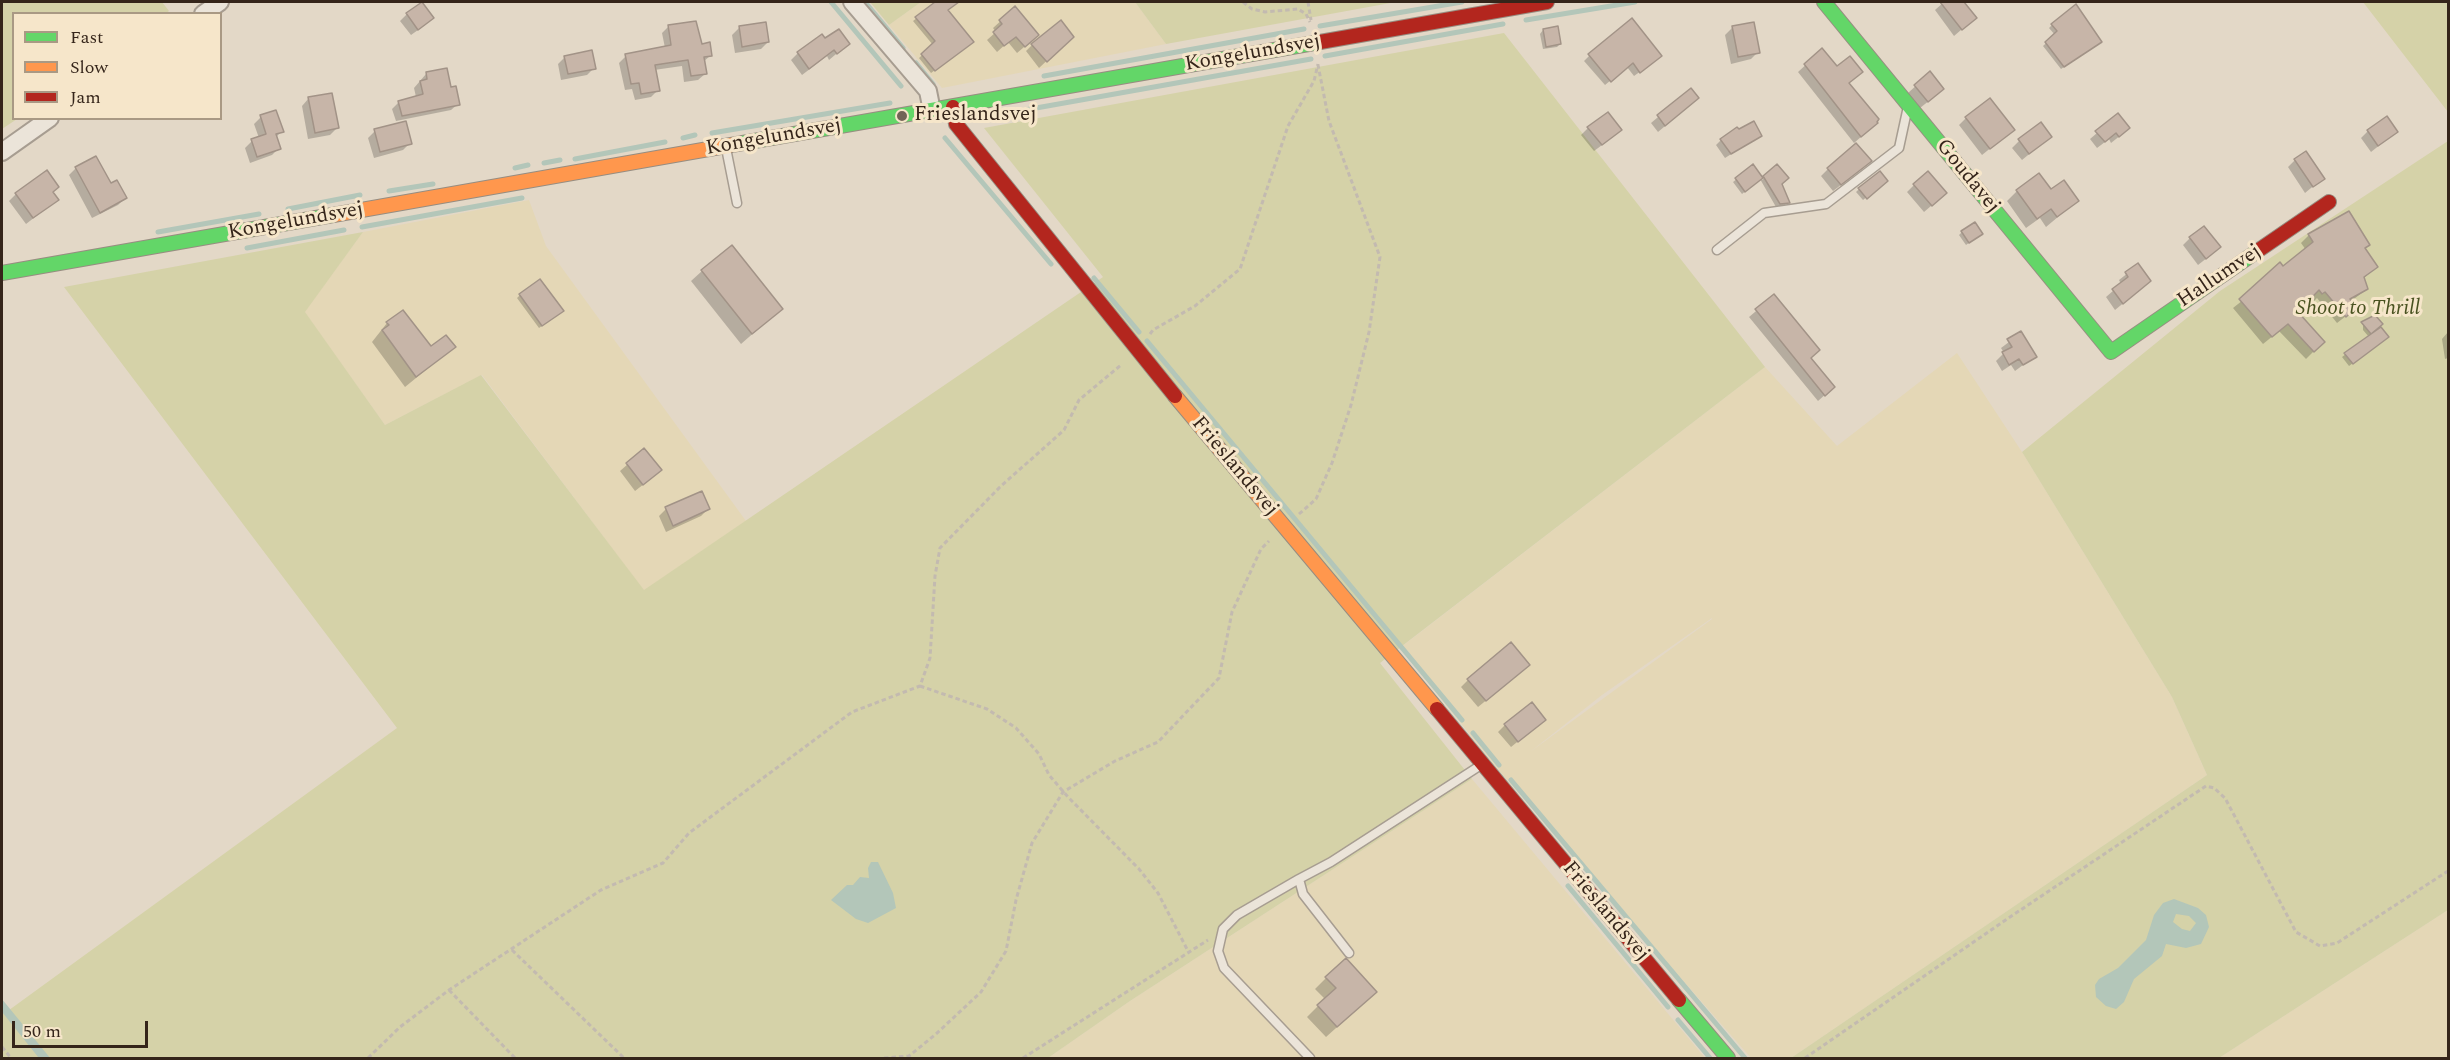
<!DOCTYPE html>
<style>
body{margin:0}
#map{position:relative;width:2450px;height:1060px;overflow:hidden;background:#e3d8c7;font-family:Spectral,serif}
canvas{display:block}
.frame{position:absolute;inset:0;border:3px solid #35251a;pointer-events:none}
.legend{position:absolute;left:12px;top:12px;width:210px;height:108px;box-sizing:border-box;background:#f6e6ca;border:2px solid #a99984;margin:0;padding:8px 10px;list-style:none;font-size:18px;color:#35251a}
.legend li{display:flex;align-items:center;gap:12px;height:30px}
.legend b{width:30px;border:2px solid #a99984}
.scale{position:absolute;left:12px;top:1021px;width:136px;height:27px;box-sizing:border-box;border:3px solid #35251a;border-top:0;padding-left:8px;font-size:18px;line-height:21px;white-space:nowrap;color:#35251a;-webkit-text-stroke:4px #f6e6ca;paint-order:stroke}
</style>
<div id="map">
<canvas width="2450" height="1060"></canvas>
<div class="frame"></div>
<ul class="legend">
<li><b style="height:8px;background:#63d668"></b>Fast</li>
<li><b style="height:8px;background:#ff974d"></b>Slow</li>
<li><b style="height:8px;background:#b3261e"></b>Jam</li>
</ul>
<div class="scale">50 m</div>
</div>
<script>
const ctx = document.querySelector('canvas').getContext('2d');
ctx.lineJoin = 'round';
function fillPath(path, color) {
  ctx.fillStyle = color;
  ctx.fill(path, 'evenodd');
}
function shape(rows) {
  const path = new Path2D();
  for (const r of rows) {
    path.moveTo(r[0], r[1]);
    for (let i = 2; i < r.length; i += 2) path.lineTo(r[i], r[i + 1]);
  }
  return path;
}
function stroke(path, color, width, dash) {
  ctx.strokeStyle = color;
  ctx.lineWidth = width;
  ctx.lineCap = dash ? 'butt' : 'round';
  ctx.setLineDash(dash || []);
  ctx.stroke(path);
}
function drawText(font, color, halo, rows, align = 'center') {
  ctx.font = font + ' Spectral,serif';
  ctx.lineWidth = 6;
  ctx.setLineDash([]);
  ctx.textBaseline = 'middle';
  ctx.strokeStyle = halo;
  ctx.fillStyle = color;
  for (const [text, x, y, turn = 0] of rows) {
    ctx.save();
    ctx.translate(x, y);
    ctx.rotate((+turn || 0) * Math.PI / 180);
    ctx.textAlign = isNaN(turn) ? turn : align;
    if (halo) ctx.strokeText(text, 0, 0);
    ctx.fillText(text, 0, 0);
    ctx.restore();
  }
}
fillPath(shape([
 [921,2,1135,2,1166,44,942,88,889,25],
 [529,200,546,246,746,521,644,591,482,375,385,425,304,312,363,232],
 [1957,353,2022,452,2172,697,2207,775,1791,1058,1751,1058,1501,773,1400,648,1765,367,1837,446],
 [1712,618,1712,619,1530,752,1602,695],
 [1472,779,1705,1058,1048,1058,1130,1001],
 [2448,910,2448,1058,2219,1058]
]), '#e4d7b6');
fillPath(shape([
 [2,2,162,2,169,11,165,14,14,14,14,118,17,119,2,129],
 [870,2,921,2,889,25],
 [1135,2,1396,2,1166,44],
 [2363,2,2448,2,2448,112],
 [1504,33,1765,367,1380,663,1472,779,1130,1001,1048,1058,2,1058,2,1008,5,1013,397,728,64,287,363,232,305,312,385,425,481,375,644,590,1103,277,984,128],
 [2448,141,2448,910,2219,1058,1791,1058,2207,775,2172,697,2022,452,2220,291]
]), '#d5d2a8');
fillPath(shape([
 [871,862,878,862,893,893,896,908,868,923,856,919,831,900,847,885,853,885,860,877,869,878,868,868],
 [2174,899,2198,908,2206,915,2209,927,2201,944,2186,948,2166,944,2162,956,2134,979,2124,1002,2116,1009,2106,1006,2096,997,2095,985,2099,979,2118,968,2146,940,2154,915,2163,903],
 [2176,914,2189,916,2196,923,2190,931,2182,929,2173,922]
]), '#b3c6b9');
fillPath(shape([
 [937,2,945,2,950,7,946,11,969,45,931,73,919,58,933,45,913,21],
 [1944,2,1962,2,1975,18,1954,36,1935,10],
 [1015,8,1030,42,1017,53,1008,42,997,52,987,40,996,32,993,28],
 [407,14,425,25,411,35,400,21],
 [764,23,768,42,761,49,735,53,732,35,739,28],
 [1753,24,1758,52,1751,59,1731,64,1725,35,1732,28],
 [2052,25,2097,45,2061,69,2043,46,2055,35,2049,28],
 [669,26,701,45,710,56,703,62,705,74,698,80,684,82,682,66,654,70,658,90,651,97,635,100,632,89,625,90,619,63,626,56,665,48,662,33],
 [1543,30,1560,44,1557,47,1543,49,1540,34],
 [1072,37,1039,68,1026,51,1032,45],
 [825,41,848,44,829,60,827,56,802,75,791,60,798,53],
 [1822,50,1848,84,1869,130,1854,143,1798,72],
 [1589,56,1655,61,1634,76,1627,67,1605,85,1584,61],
 [565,57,594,68,587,75,561,80,558,64],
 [1930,73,1935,96,1920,108,1908,93],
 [426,74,450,89,458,104,451,110,396,121,392,109,398,103,416,97,414,88],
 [1690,90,1690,105,1658,132,1651,123],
 [309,98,337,128,330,135,308,139,302,106],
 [2118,115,2121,135,2111,143,2109,139,2097,148,2090,139],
 [261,117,282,131,276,137,279,148,272,155,250,163,245,148,252,141,259,138,254,124],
 [1966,118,2013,130,1982,155,1959,125],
 [1588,128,1613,137,1594,151,1581,135],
 [375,131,410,143,403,150,374,158,368,138],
 [2368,131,2396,132,2371,152,2361,138],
 [1760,136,1725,158,1716,145,1721,140],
 [2050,137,2022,160,2012,148,2019,141],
 [2295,160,2323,178,2305,193,2288,167],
 [1777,166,1781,184,1788,202,1785,205,1776,207,1760,179,1742,194,1733,182,1752,167,1762,180],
 [76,168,110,185,125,198,118,205,92,218,69,175],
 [1863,168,1833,191,1821,176,1828,169],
 [1886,181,1863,200,1856,192,1859,189],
 [1914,185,1938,200,1924,212,1907,192],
 [2017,191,2050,191,2077,201,2046,227,2040,218,2026,228,2007,201],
 [51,193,57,200,26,224,9,201,16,194],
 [1962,232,1978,236,1966,245,1959,235],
 [2309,235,2368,245,2364,249,2376,267,2363,279,2367,289,2350,302,2346,316,2337,323,2317,298,2314,301,2311,297,2296,312,2323,342,2306,359,2279,331,2263,344,2233,308,2306,250,2301,243],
 [2190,238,2212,254,2198,265,2183,245],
 [2138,265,2143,287,2115,310,2106,297,2121,284,2119,280],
 [702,271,781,309,741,344,691,281],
 [520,295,559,314,539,328,517,298],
 [1774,296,1810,358,1827,393,1818,401,1749,317],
 [2366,321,2378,327,2370,333,2372,335,2384,340,2349,366,2342,357,2369,337,2363,330,2363,324],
 [387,323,431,348,454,347,405,387,372,342],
 [2448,332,2448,358,2445,359,2442,339],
 [2021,333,2035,356,2015,371,2011,365,2002,371,1996,361,2004,353,2001,348],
 [644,450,653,477,635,491,620,471],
 [666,509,708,509,701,516,666,532,659,516],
 [1521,672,1478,707,1461,687,1468,680],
 [1505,725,1537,726,1511,747,1498,732],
 [1326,978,1364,1003,1326,1037,1307,1017,1325,999,1315,989]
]), '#0003');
stroke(shape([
 [831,2,901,86],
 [865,2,903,48],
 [1526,20,1635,2],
 [1320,26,1462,2],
 [1325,56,1503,24],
 [916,63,933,84],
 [1044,76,1304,29],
 [980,118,1311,59],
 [712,133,890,103],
 [683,138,695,135],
 [945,138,1051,264],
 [575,159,665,142],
 [544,163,560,160],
 [515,168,528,165],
 [389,191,433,184],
 [288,209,360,195],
 [362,227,522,198],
 [158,232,259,214],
 [247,248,344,230],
 [1094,278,1139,332],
 [1147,341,1462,720],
 [1473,733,1499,765],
 [1511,780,1745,1058],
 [1568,886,1668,1007],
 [2,1003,47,1058],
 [2,1008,42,1058],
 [1678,1020,1710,1058]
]), '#b3c6b9', 5);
const building = shape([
 [422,2,434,18,418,30,406,13,422,2],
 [935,2,959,2,948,10,974,42,935,71,921,54,935,41,915,17,935,2],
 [1940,2,1964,2,1977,18,1962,30,1940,2],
 [2076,4,2102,42,2064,67,2045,42,2057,31,2051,24,2076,4],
 [1015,6,1039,35,1025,47,1016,37,1004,46,993,32,1002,24,999,20,1015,6],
 [1632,18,1662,56,1640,73,1633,63,1611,82,1588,54,1632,18],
 [1061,20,1074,37,1047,62,1031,44,1061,20],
 [696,21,702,44,710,42,712,56,704,57,707,74,691,76,688,60,655,65,660,91,641,94,639,83,631,84,625,54,671,45,668,25,696,21],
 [766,22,769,42,742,47,739,26,766,22],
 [1754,22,1760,53,1738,57,1732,26,1754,22],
 [1558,26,1561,44,1546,47,1543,29,1558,26],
 [839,29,850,44,837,54,834,50,809,69,797,52,822,34,825,38,839,29],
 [1822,48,1837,66,1850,56,1863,72,1849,83,1879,119,1877,122,1878,123,1861,137,1804,64,1822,48],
 [592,50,596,69,568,74,564,56,592,50],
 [447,68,451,87,456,86,460,105,402,116,398,101,423,94,420,81,427,79,426,72,447,68],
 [1930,71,1944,89,1928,102,1914,85,1930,71],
 [1691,88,1699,98,1665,126,1657,115,1691,88],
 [332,93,339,128,315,133,308,97,332,93],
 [1990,98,2015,130,1990,149,1965,117,1990,98],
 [276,110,284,132,276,134,281,149,257,157,251,139,266,134,260,115,276,110],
 [1608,112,1622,130,1602,145,1587,127,1608,112],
 [2118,113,2130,128,2119,137,2116,133,2105,142,2095,131,2118,113],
 [2387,116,2398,132,2378,146,2367,130,2387,116],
 [406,121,412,144,380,152,374,129,406,121],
 [1754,121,1762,136,1731,154,1720,139,1737,127,1739,129,1754,121],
 [2041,122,2052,137,2029,154,2018,139,2041,122],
 [1856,143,1872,161,1841,185,1827,168,1856,143],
 [2306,151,2325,179,2313,187,2294,159,2306,151],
 [96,156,111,183,117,180,127,198,100,213,75,167,96,156],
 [1753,164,1763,178,1745,192,1735,178,1753,164],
 [1777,164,1789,178,1782,184,1790,203,1780,204,1763,176,1777,164],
 [47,170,59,187,53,192,59,200,33,218,15,193,47,170],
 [1880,171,1888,181,1867,199,1858,188,1880,171],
 [1928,171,1947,193,1932,206,1913,184,1928,171],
 [2039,173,2051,189,2064,180,2079,201,2057,217,2051,209,2037,219,2016,190,2039,173],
 [2349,211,2370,245,2365,248,2378,267,2364,277,2368,289,2350,299,2355,309,2346,317,2325,292,2322,294,2319,290,2298,312,2325,342,2314,352,2288,324,2272,337,2239,299,2280,262,2283,266,2313,242,2308,234,2349,211],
 [1975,222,1983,234,1969,243,1961,231,1975,222],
 [2204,226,2221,247,2206,259,2189,237,2204,226],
 [732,245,783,309,752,334,701,270,732,245],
 [2138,263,2151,281,2123,304,2112,289,2128,277,2125,272,2138,263],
 [540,279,564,311,542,326,519,294,540,279],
 [1774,294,1820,350,1811,358,1835,387,1825,396,1755,309,1774,294],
 [403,310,431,346,446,335,456,347,416,377,382,330,389,325,386,322,403,310],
 [2375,315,2383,324,2371,334,2361,322,2375,315],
 [2381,327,2389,337,2353,364,2344,353,2381,327],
 [2021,331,2037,357,2023,365,2019,359,2009,365,2002,352,2012,347,2007,339,2021,331],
 [644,448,662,470,643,485,626,463,644,448],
 [702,491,710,509,673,526,665,507,702,491],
 [1511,642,1530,665,1486,701,1467,679,1511,642],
 [1532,702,1546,720,1518,742,1504,724,1532,702],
 [1346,958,1377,992,1337,1027,1317,1005,1336,988,1325,977,1346,958]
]);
fillPath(building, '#c7b5a8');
stroke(building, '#a29387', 1.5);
const lane = shape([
 [726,148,737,203],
 [1717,250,1764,213,1826,204,1899,148,1907,111],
 [1299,879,1331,862,1481,765],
 [1310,1058,1224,968,1218,951,1223,929,1237,915,1299,879,1303,894,1349,953]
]);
const street = shape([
 [852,2,928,91,932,111],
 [203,14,220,2],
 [2,152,50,118]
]);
const fast = shape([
 [1824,2,2111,352,2256,252],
 [737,144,1320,42],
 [2,273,333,215],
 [1679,1000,1728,1058]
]);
const slow = shape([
 [333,215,737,144],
 [1175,396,1437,709]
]);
const jam = shape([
 [1320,42,1547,2],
 [953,107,956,124,1175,396],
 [2256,252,2329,202],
 [1437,709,1679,1000]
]);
stroke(lane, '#a79d91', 11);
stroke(street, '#a79d91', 20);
stroke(fast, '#978d81', 16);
stroke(slow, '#978d81', 16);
stroke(jam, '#978d81', 16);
stroke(shape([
 [1243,2,1252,9,1265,12,1298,9,1306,14,1310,22],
 [1308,2,1311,20],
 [1150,334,1153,330,1195,306,1240,269,1288,126,1314,81,1318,64],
 [1299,514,1316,499,1332,463,1351,405,1369,332,1380,257,1329,121,1318,65],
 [920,686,987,709,1016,728,1039,754,1049,775,1068,797,1139,869,1158,893,1189,953],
 [512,950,624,1058],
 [449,990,515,1058],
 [2,1047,11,1058],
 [368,1058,400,1027,449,990,601,890,663,863,689,833,852,712,920,686,930,658,935,576,940,548,1000,487,1064,430,1079,400,1121,365],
 [884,1058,909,1056,936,1034,981,992,1006,951,1016,900,1032,843,1063,792,1115,761,1158,742,1219,678,1232,612,1261,549,1269,541],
 [1023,1058,1208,940],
 [1805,1058,2007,919,2206,786,2214,788,2225,798,2296,932,2320,946,2337,943,2448,871]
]), '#c3bab0', 3, [4.5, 3]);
stroke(lane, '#ebe4d9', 8);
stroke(street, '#ebe4d9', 16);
stroke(fast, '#63d668', 14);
stroke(slow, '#ff974d', 14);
stroke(jam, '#b3261e', 14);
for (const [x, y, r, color] of [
 [902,116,6,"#726457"]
]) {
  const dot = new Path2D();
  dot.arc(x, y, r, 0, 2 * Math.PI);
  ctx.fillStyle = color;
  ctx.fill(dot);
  stroke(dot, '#f6e6ca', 2);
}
drawText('21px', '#35251a', '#f6e6ca', [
 ["Kongelundsvej",1253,54,-10],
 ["Kongelundsvej",774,138,-10],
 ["Goudavej",1967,177,51],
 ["Kongelundsvej",296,222,-10],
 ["Hallumvej",2220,277,-34],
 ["Frieslandsvej",1234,467,50],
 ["Frieslandsvej",1605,912,50]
]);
drawText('21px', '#35251a', '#f6e6ca', [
 ["Frieslandsvej",914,116]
], 'left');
drawText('italic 21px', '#495220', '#f6e6ca', [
 ["Shoot to Thrill",2358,310]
]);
</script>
